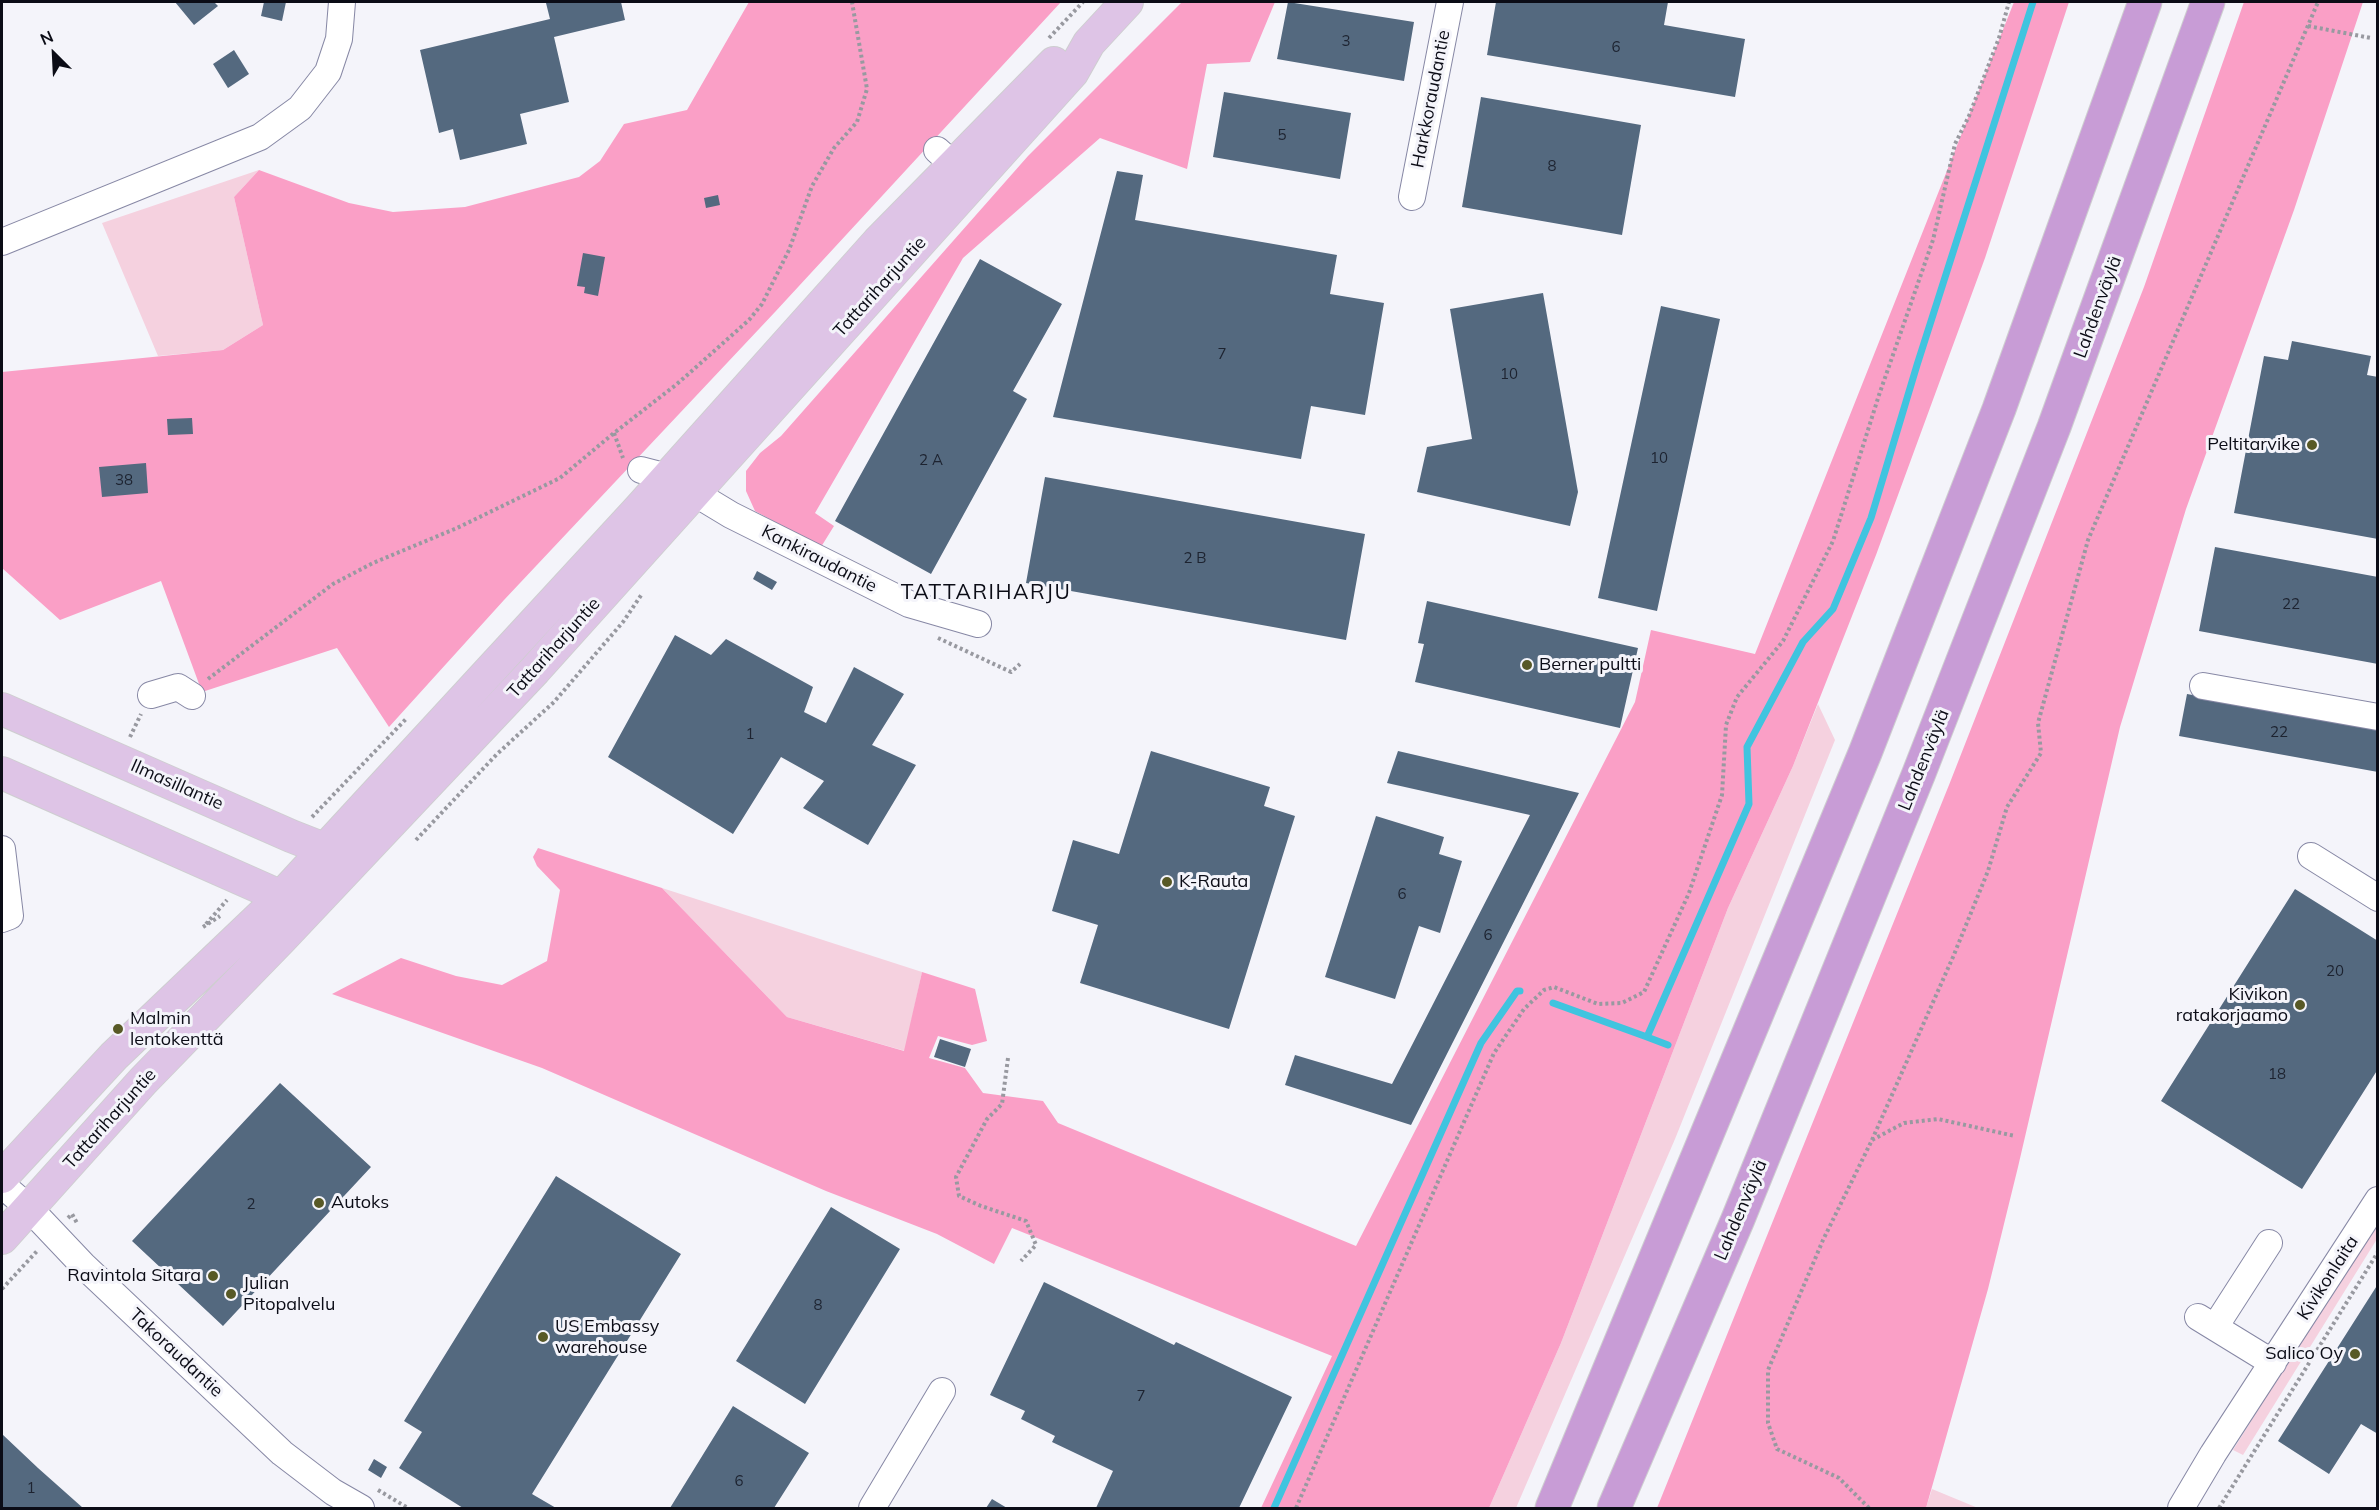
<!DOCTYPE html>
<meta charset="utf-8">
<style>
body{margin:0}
#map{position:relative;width:2379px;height:1510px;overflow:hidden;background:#f4f4fa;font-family:Mulish,sans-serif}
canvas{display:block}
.frame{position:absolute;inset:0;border:3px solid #0b0c16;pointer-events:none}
.north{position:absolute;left:24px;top:24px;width:60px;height:60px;-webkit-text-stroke:4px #f4f4fa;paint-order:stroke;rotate:336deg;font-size:16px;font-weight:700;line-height:24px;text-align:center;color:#0b0c16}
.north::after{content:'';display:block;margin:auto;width:21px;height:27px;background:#0b0c16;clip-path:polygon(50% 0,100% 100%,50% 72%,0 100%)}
</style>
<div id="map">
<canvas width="2379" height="1510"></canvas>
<div class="frame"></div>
<div class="north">N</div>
</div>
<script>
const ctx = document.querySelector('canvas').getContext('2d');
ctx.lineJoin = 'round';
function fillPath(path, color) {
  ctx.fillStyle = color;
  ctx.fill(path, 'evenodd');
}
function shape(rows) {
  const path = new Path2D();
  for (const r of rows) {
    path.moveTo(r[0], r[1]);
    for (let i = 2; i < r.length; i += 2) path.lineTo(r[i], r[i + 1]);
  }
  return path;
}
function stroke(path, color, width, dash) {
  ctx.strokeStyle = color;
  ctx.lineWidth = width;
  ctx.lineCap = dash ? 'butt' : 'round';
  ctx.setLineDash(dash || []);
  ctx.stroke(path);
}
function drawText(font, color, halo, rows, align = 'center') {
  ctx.font = font + ' Mulish,sans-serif';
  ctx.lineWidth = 6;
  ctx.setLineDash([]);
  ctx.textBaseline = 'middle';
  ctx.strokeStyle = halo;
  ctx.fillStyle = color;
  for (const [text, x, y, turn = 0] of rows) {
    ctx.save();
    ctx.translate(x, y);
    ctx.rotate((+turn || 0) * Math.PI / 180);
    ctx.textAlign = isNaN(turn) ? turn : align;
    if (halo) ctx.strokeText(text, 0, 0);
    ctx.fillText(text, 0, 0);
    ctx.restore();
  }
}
fillPath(shape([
 [259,170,234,197,263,325,223,350,158,356,102,223],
 [1818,704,1835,740,1675,1139,1516,1508,1489,1508,1561,1343,1728,908,1793,766],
 [662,888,922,972,905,1051,787,1017],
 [2377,1219,2377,1239,2243,1455,2233,1450],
 [1932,1489,1978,1508,1926,1508]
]), '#f5d1df');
fillPath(shape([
 [749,2,1061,2,775,312,504,600,389,727,337,648,202,692,161,581,60,620,2,568,2,372,223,350,263,325,234,197,259,170,349,203,393,212,465,207,579,177,600,161,624,124,687,110],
 [1182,2,1275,2,1250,62,1207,64,1187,169,1100,138,963,258,815,513,834,526,821,547,755,511,746,491,746,471,760,453,781,436,1028,156],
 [2014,2,2069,2,1985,258,1876,555,1793,766,1728,908,1561,1343,1489,1508,1261,1508,1332,1356,1012,1228,994,1264,937,1234,826,1191,542,1068,332,994,401,958,456,976,502,985,547,961,560,890,537,866,533,857,538,848,662,888,787,1017,904,1051,922,972,975,989,987,1041,972,1045,938,1036,929,1058,965,1068,983,1093,1043,1101,1058,1123,1356,1246,1635,702,1651,630,1755,654],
 [2244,2,2363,2,2294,210,2186,509,2120,727,2018,1167,1988,1289,1926,1508,1657,1508,1949,785,2144,287]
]), '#fa9fc6');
stroke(shape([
 [1553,1003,1647,1037,1749,804,1747,747,1803,642,1833,609,1871,518,1917,365,2033,2],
 [1647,1037,1668,1045],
 [1274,1508,1481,1043,1517,991,1520,991]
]), '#40c4df', 7);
fillPath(shape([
 [175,2,214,2,218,6,194,25],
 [264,2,286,2,282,21,261,16],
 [553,2,621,2,625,20,554,37,569,102,520,114,527,144,460,160,453,129,439,133,420,50,550,19,546,3],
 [1288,2,1414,22,1404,81,1277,59],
 [1496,2,1668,2,1664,25,1745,39,1735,97,1487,55],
 [234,50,249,74,228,88,213,64],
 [1224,92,1351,113,1340,179,1213,157],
 [1481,97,1641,125,1622,235,1462,207],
 [1117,171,1143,175,1135,220,1337,255,1330,294,1384,303,1365,415,1311,406,1301,459,1053,417],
 [718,195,720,205,706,208,704,198],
 [583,253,605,257,598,296,584,293,585,287,577,286],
 [980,259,1062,304,1013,391,1027,399,931,574,835,521],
 [1543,293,1578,492,1570,526,1417,492,1427,447,1472,439,1450,309],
 [1661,306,1720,319,1657,611,1598,598],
 [2292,341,2371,356,2367,375,2378,377,2378,539,2234,513,2264,356,2288,360],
 [192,418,193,434,168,435,167,419],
 [146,463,148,493,102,497,99,467],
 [1045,477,1365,534,1346,640,1026,583],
 [2215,547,2378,577,2378,664,2199,631],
 [757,571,777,582,772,590,753,579],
 [1427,601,1638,648,1620,728,1415,682,1424,644,1418,643],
 [675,635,711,655,726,639,813,687,804,712,826,723,854,667,904,694,872,745,916,765,868,845,803,808,824,781,781,757,733,834,608,757],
 [2187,694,2378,729,2378,772,2179,736],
 [1151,751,1270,787,1264,806,1295,816,1229,1029,1080,983,1098,925,1052,911,1073,840,1119,854],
 [1398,751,1579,793,1411,1125,1285,1085,1295,1055,1392,1084,1530,815,1387,783],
 [1376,816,1444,837,1439,854,1462,861,1440,933,1419,926,1395,999,1325,977],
 [2295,889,2378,941,2378,1069,2302,1189,2161,1101],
 [940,1039,971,1049,965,1067,934,1057],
 [280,1083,371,1167,223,1326,132,1241],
 [556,1176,681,1254,532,1494,556,1508,463,1508,399,1468,422,1432,404,1421],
 [831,1207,900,1249,805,1404,736,1361],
 [1044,1282,1174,1345,1176,1342,1292,1397,1239,1508,1096,1508,1113,1471,1052,1442,1055,1436,1021,1419,1025,1411,990,1395],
 [2378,1284,2378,1434,2361,1424,2329,1474,2278,1441],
 [733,1406,809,1453,774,1508,670,1508],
 [2,1434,38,1468,83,1508,2,1508],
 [374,1459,387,1467,381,1478,368,1470],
 [992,1499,1007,1508,986,1508]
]), '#54697f');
const minor = shape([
 [937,150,967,177],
 [1412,197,1450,2],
 [2,242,260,137,300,108,328,72,339,39,342,2],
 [641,470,668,477,731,515,909,604,978,624],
 [2203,686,2378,717],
 [151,695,178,687,192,696],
 [2,849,10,916,2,919],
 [2311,856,2378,898],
 [2,1185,29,1208,83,1265,282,1453,333,1492,361,1508],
 [2198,1317,2273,1363],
 [2215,1327,2269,1243],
 [872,1508,942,1391],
 [2181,1508,2213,1454,2378,1200]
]);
const major = shape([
 [2,709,291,836,342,856],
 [2,773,300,905],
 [2,1177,114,1056,281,897,639,509,878,242,1054,63],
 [2,1238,143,1081,282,938,535,670,1072,73,1089,43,1127,2]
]);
const highway = shape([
 [1552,1508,1865,753,1999,409,2145,2],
 [1614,1508,1738,1219,1919,773,2054,427,2208,2]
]);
stroke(minor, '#8788a5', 28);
stroke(major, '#ceced0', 34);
stroke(highway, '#ceced0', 35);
stroke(shape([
 [2308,26,2371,38],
 [1049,38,1083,2],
 [614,433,623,458],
 [938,638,1011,672,1020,664],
 [208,679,333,584,373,563,457,528,560,478,614,433,677,384,749,320,762,304,789,250,812,186,834,148,857,122,867,89,852,2],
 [130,737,141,714],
 [312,817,406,719],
 [416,840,497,754,554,702,623,622,642,594],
 [206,924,227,900],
 [203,927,220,916],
 [1008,1058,1002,1104,987,1119,956,1177,959,1196,981,1206,1026,1221,1036,1245,1021,1261],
 [1872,1140,1953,957,1988,871,2007,807,2041,753,2038,723,2088,540,2318,2],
 [68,1218,72,1214,77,1223],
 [2,1289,38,1250],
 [378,1490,408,1508],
 [1296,1508,1494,1053,1524,1009,1544,990,1554,987,1598,1004,1622,1003,1644,992,1689,893,1722,795,1726,725,1737,697,1783,641,1833,541,1879,395,1933,240,1955,144,1969,116,1999,38,2009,2],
 [1869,1508,1839,1478,1777,1449,1768,1423,1768,1370,1823,1240,1872,1140,1904,1123,1938,1119,2015,1136],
 [2219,1508,2378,1252]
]), '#9899a0', 4, [3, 3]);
stroke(minor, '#fff', 26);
stroke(major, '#dec4e6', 32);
stroke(highway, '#c89cd6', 33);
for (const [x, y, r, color] of [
 [2312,445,6,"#585926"],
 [1527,665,6,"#585926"],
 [1167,882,6,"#585926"],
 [2300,1005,6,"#585926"],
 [118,1029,6,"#585926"],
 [319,1203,6,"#585926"],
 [213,1276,6,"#585926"],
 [231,1294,6,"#585926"],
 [543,1337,6,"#585926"],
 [2355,1354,6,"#585926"]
]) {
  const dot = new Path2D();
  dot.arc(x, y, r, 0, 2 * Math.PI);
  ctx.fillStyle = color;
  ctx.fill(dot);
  stroke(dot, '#f4f4fa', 2);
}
drawText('15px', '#1d2330', null, [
 ["3",1346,41],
 ["6",1616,47],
 ["5",1282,135],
 ["8",1552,166],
 ["7",1222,354],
 ["10",1509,374],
 ["10",1659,458],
 ["2 A",931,460],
 ["38",124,480],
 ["2 B",1195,558],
 ["22",2291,604],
 ["22",2279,732],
 ["1",750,734],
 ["6",1402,894],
 ["6",1488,935],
 ["20",2335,971],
 ["18",2277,1074],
 ["2",251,1204],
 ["8",818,1305],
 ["7",1141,1396],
 ["6",739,1481],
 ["1",31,1488]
]);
drawText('18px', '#0b0c16', '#f4f4fa', [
 ["Harkkoraudantie",1431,99,-79],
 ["Tattariharjuntie",880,287,-48],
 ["Lahdenväylä",2098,307,-70],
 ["Kankiraudantie",819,559,27],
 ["Tattariharjuntie",554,648,-48],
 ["Lahdenväylä",1924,760,-68],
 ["Ilmasillantie",177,785,24],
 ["Tattariharjuntie",110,1119,-48],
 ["Lahdenväylä",1741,1210,-67],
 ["Kivikonlaita",2328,1278,-57],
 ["Takoraudantie",176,1353,43]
]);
drawText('18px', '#0b0c16', '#f4f4fa', [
 ["Peltitarvike",2300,445,"right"],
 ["Berner pultti",1539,665],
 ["K-Rauta",1179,882],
 ["Kivikon",2288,995,"right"],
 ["ratakorjaamo",2288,1016,"right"],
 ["Malmin",130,1019],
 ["lentokenttä",130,1040],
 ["Autoks",331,1203],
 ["Ravintola Sitara",201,1276,"right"],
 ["Julian",243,1284],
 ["Pitopalvelu",243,1305],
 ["US Embassy",555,1327],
 ["warehouse",555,1348],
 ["Salico Oy",2343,1354,"right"]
], 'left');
ctx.letterSpacing = '1.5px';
drawText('21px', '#0b0c16', '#f4f4fa', [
 ["TATTARIHARJU",986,593]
]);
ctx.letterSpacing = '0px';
</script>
